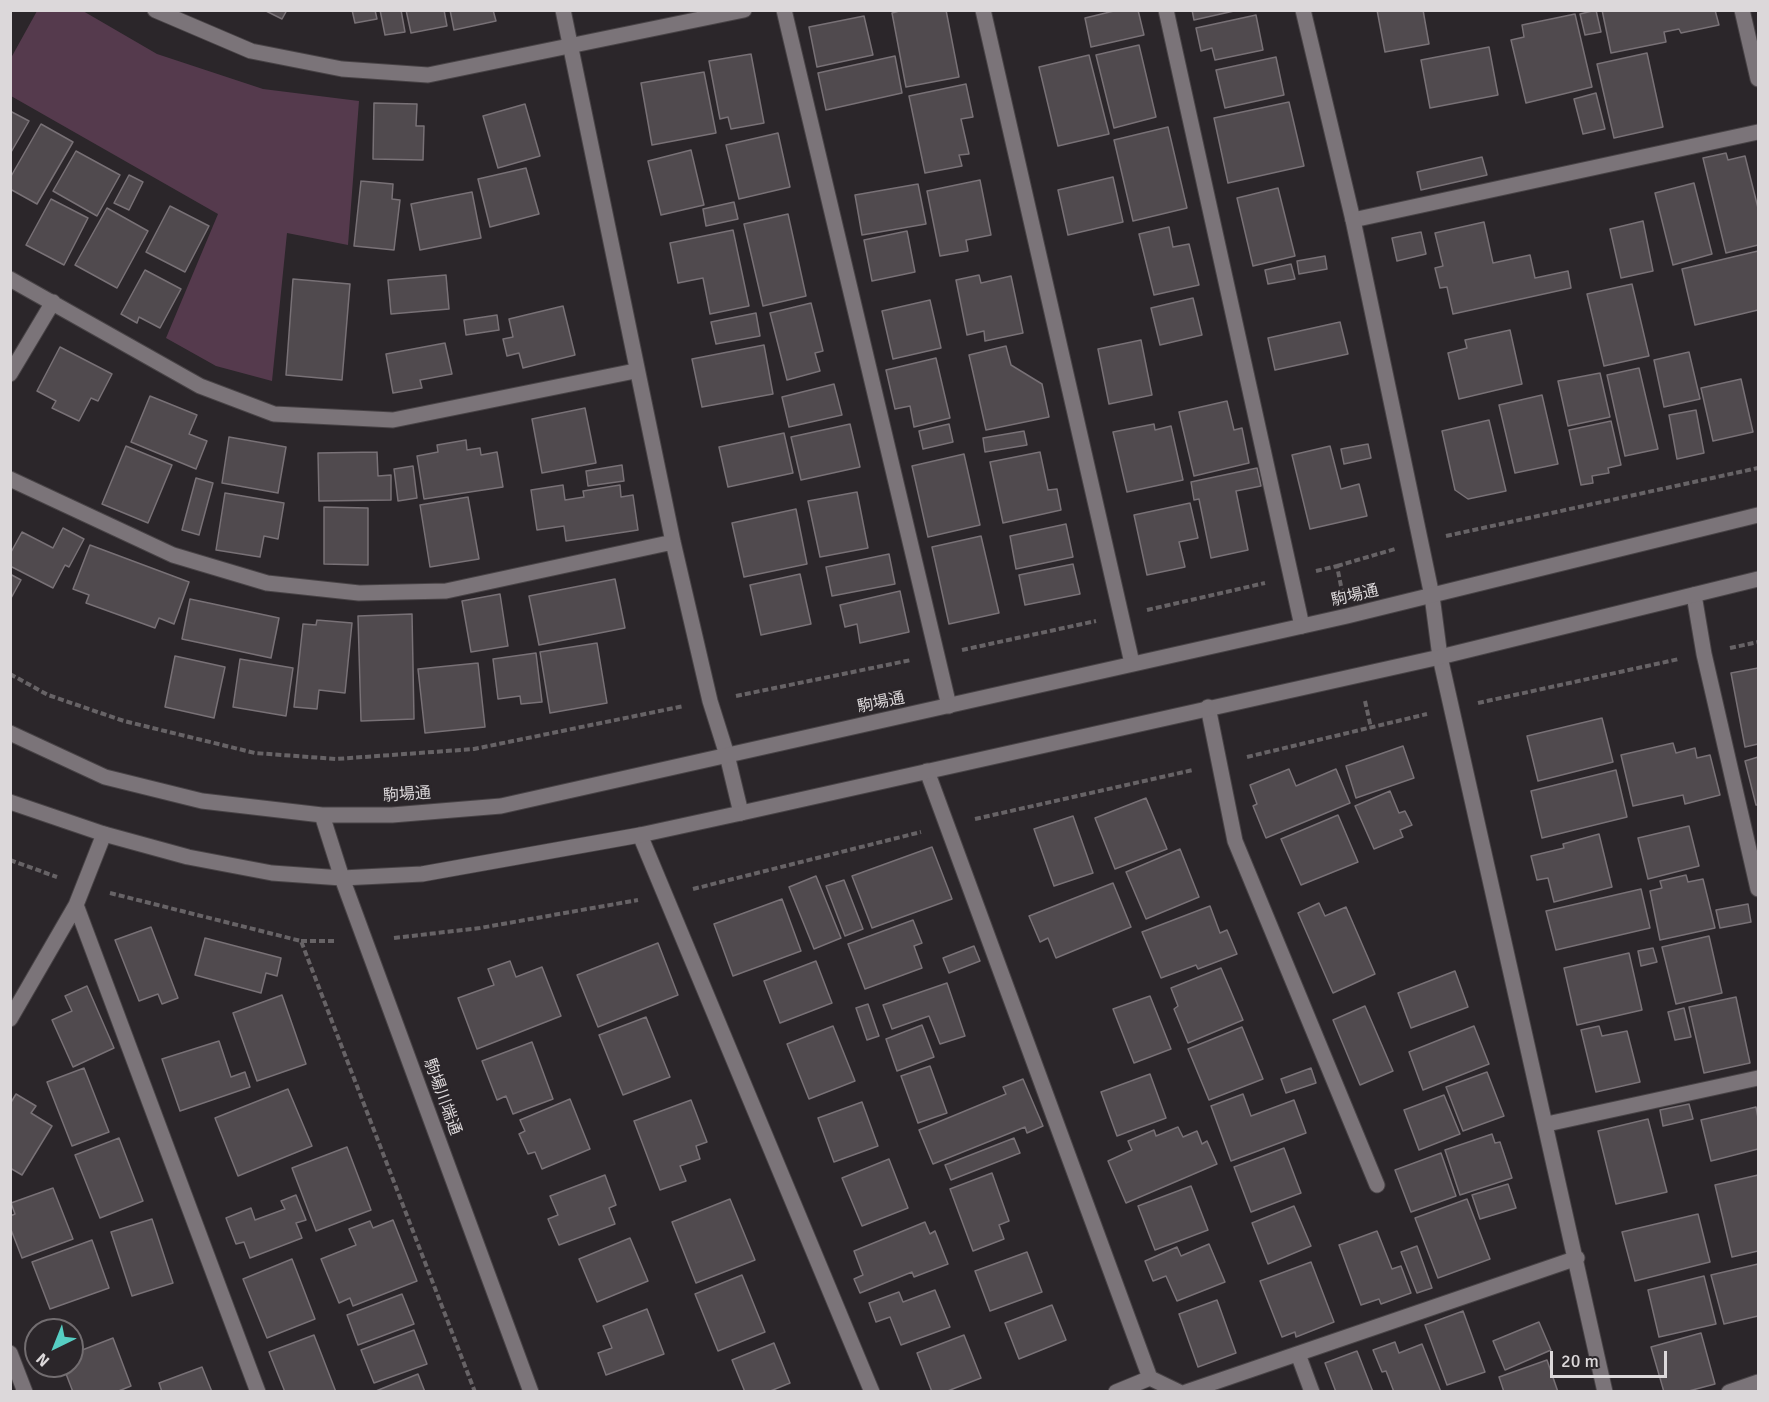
<!DOCTYPE html>
<meta charset="utf-8">
<style>
body{margin:0}
#map{position:relative;width:1769px;height:1402px;overflow:hidden;background:#2b262a;font-family:Signika,sans-serif}
canvas{display:block}
.frame{position:absolute;inset:0;border:12px solid #dcd8da;pointer-events:none}
.north{position:absolute;left:24px;top:1318px;width:60px;height:60px;box-sizing:border-box;background:#2b262a;border:2px solid #726d70;border-radius:50%;rotate:223deg;font-size:16px;font-weight:700;line-height:24px;text-align:center;color:#dcd8da}
.north::after{content:'';display:block;margin:auto;width:21px;height:27px;background:#56cec3;clip-path:polygon(50% 0,100% 100%,50% 72%,0 100%)}
.scale{position:absolute;left:1550px;top:1351px;width:117px;height:27px;box-sizing:border-box;border:3px solid #dcd8da;border-top:0;padding-left:8px;font-size:18px;line-height:21px;white-space:nowrap;color:#dcd8da;-webkit-text-stroke:4px #2b262a;paint-order:stroke}
</style>
<div id="map">
<canvas width="1769" height="1402"></canvas>
<div class="frame"></div>
<div class="north">N</div>
<div class="scale">20 m</div>
</div>
<script>
const ctx = document.querySelector('canvas').getContext('2d');
ctx.lineJoin = 'round';
function fillPath(path, color) {
  ctx.fillStyle = color;
  ctx.fill(path, 'evenodd');
}
function shape(rows) {
  const path = new Path2D();
  for (const r of rows) {
    path.moveTo(r[0], r[1]);
    for (let i = 2; i < r.length; i += 2) path.lineTo(r[i], r[i + 1]);
  }
  return path;
}
function stroke(path, color, width, dash) {
  ctx.strokeStyle = color;
  ctx.lineWidth = width;
  ctx.lineCap = dash ? 'butt' : 'round';
  ctx.setLineDash(dash || []);
  ctx.stroke(path);
}
function drawText(font, color, halo, rows, align = 'center') {
  ctx.font = font + ' Signika,"Noto Sans JP",sans-serif';
  ctx.lineWidth = 5;
  ctx.setLineDash([]);
  ctx.textBaseline = 'middle';
  ctx.strokeStyle = halo;
  ctx.fillStyle = color;
  for (const [text, x, y, turn = 0] of rows) {
    ctx.save();
    ctx.translate(x, y);
    ctx.rotate((+turn || 0) * Math.PI / 180);
    ctx.textAlign = isNaN(turn) ? turn : align;
    if (halo) ctx.strokeText(text, 0, 0);
    ctx.fillText(text, 0, 0);
    ctx.restore();
  }
}
fillPath(shape([
 [83,11,157,54,263,89,359,101,348,245,287,233,272,381,216,366,166,338,218,214,11,96,11,58,37,11]
]), '#553a4d');
const building = shape([
 [264,10,287,10,282,19,264,10],
 [352,10,375,10,377,19,355,23,352,10],
 [380,10,401,10,405,32,385,35,380,10],
 [406,10,444,10,447,26,411,33,406,10],
 [450,10,493,10,496,21,454,30,450,10],
 [903,10,946,10,959,77,906,87,892,13,903,10],
 [1118,10,1138,10,1144,35,1091,47,1085,18,1118,10],
 [1192,10,1234,10,1234,11,1194,20,1192,10],
 [1377,10,1423,10,1429,44,1385,52,1377,10],
 [1596,10,1601,32,1585,35,1580,14,1596,10],
 [1602,10,1715,10,1719,25,1681,33,1679,29,1664,32,1666,42,1611,53,1602,10],
 [1575,14,1592,87,1526,103,1511,40,1524,37,1522,25,1575,14],
 [1256,15,1263,50,1215,60,1212,48,1201,51,1196,28,1256,15],
 [864,16,873,55,817,67,809,27,864,16],
 [1139,45,1156,117,1114,128,1096,55,1139,45],
 [1489,47,1498,95,1430,108,1421,60,1489,47],
 [1647,53,1663,127,1614,138,1597,64,1647,53],
 [751,54,764,123,731,129,728,117,720,119,709,61,751,54],
 [1089,55,1109,134,1058,146,1039,67,1089,55],
 [895,56,902,93,826,110,818,73,895,56],
 [1276,57,1284,95,1225,108,1216,70,1276,57],
 [704,72,716,133,652,145,641,83,704,72],
 [966,84,973,117,961,119,969,154,959,155,962,166,925,173,909,96,966,84],
 [1596,93,1605,129,1583,134,1574,99,1596,93],
 [1289,102,1304,166,1228,183,1214,118,1289,102],
 [374,103,417,104,416,126,424,126,423,160,373,159,374,103],
 [525,104,540,156,498,168,483,116,525,104],
 [10,111,29,121,10,154,10,111],
 [41,124,73,142,37,204,10,189,10,178,41,124],
 [1168,127,1187,208,1133,221,1114,140,1168,127],
 [778,133,790,187,739,199,726,145,778,133],
 [691,150,704,205,661,215,648,161,691,150],
 [76,151,120,175,97,216,53,191,76,151],
 [1726,153,1728,160,1745,156,1758,208,1758,245,1726,253,1703,158,1726,153],
 [1482,157,1487,175,1421,190,1417,172,1482,157],
 [526,168,539,214,490,227,478,179,526,168],
 [129,175,143,182,129,210,114,203,129,175],
 [1113,177,1123,222,1068,235,1058,190,1113,177],
 [980,180,991,235,966,240,968,251,940,256,927,191,980,180],
 [361,181,393,184,392,199,400,200,394,250,354,246,361,181],
 [1694,183,1712,254,1673,265,1655,193,1694,183],
 [918,184,926,224,862,235,855,195,918,184],
 [1278,188,1295,256,1253,266,1237,198,1278,188],
 [472,192,481,238,420,250,411,204,472,192],
 [51,199,88,218,64,265,26,245,51,199],
 [734,202,738,219,706,226,703,209,734,202],
 [170,206,209,226,185,272,146,252,170,206],
 [107,208,148,231,117,288,75,265,107,208],
 [788,214,806,296,763,306,744,224,788,214],
 [1643,221,1653,271,1621,278,1610,229,1643,221],
 [1484,222,1493,263,1530,255,1535,278,1568,271,1571,288,1453,314,1447,287,1440,288,1435,268,1443,266,1435,233,1484,222],
 [1169,227,1173,247,1189,244,1199,285,1154,295,1139,234,1169,227],
 [733,230,749,306,710,314,703,278,678,283,670,243,733,230],
 [907,231,915,272,872,281,864,240,907,231],
 [1421,232,1426,254,1397,261,1392,238,1421,232],
 [1758,251,1758,310,1695,325,1682,269,1758,251],
 [1325,256,1327,269,1299,274,1297,261,1325,256],
 [1291,264,1295,279,1268,284,1265,270,1291,264],
 [145,270,181,289,160,328,139,317,137,323,121,314,145,270],
 [446,275,449,309,391,314,388,280,446,275],
 [979,275,981,283,1011,276,1023,333,985,341,984,331,967,335,956,280,979,275],
 [293,279,350,284,342,380,286,375,293,279],
 [1632,284,1649,356,1604,366,1587,294,1632,284],
 [1193,298,1202,335,1160,345,1151,308,1193,298],
 [930,300,941,348,893,359,882,311,930,300],
 [811,303,823,351,815,353,820,371,787,380,770,313,811,303],
 [563,306,575,355,523,368,519,353,507,356,503,339,513,337,509,319,563,306],
 [756,313,760,336,716,344,711,322,756,313],
 [497,315,499,330,466,335,464,320,497,315],
 [1340,322,1348,354,1275,370,1268,338,1340,322],
 [1510,330,1522,384,1459,399,1448,353,1467,348,1465,340,1510,330],
 [1141,340,1152,395,1109,404,1098,349,1141,340],
 [445,343,452,374,420,380,422,388,393,393,386,354,445,343],
 [764,345,773,394,702,407,692,359,764,345],
 [1006,346,1011,365,1042,384,1049,417,986,430,969,355,1006,346],
 [60,347,112,374,98,401,91,398,79,421,52,408,56,401,37,391,60,347],
 [1689,352,1700,399,1664,407,1654,360,1689,352],
 [936,358,950,418,914,427,910,406,895,409,886,370,936,358],
 [1639,368,1658,449,1625,456,1607,375,1639,368],
 [1600,373,1610,417,1568,426,1558,381,1600,373],
 [1741,379,1753,432,1713,441,1701,388,1741,379],
 [834,384,842,415,789,427,782,397,834,384],
 [1542,395,1558,464,1515,473,1499,405,1542,395],
 [150,396,197,415,189,434,207,441,196,469,131,442,150,396],
 [1227,401,1234,430,1242,428,1249,463,1194,476,1179,412,1227,401],
 [585,408,596,463,542,473,532,419,585,408],
 [1696,410,1704,453,1677,459,1669,415,1696,410],
 [1489,420,1506,491,1468,499,1455,490,1442,431,1489,420],
 [1611,421,1621,465,1608,468,1609,473,1592,476,1593,483,1581,485,1569,430,1611,421],
 [850,424,860,467,801,480,791,437,850,424],
 [949,424,953,442,923,449,919,431,949,424],
 [1154,424,1155,430,1171,426,1183,480,1127,492,1113,432,1154,424],
 [1024,431,1027,445,985,452,983,438,1024,431],
 [784,433,793,473,728,487,719,447,784,433],
 [229,437,286,447,278,493,222,483,229,437],
 [466,440,467,450,480,448,481,455,497,452,503,487,424,499,417,456,438,452,437,445,466,440],
 [1368,444,1371,458,1344,464,1341,449,1368,444],
 [126,446,172,465,148,523,102,504,126,446],
 [1330,446,1341,489,1359,484,1367,516,1310,529,1292,455,1330,446],
 [377,452,378,476,391,475,391,500,319,501,318,453,377,452],
 [1040,452,1048,490,1057,489,1061,510,1003,523,990,462,1040,452],
 [964,454,980,525,928,537,912,466,964,454],
 [622,465,624,481,588,486,586,471,622,465],
 [413,466,417,498,398,501,394,469,413,466],
 [1257,468,1261,486,1236,491,1248,550,1211,558,1199,499,1194,500,1191,482,1257,468],
 [196,478,213,483,199,535,182,530,196,478],
 [563,485,565,500,584,497,583,491,620,485,621,497,633,495,638,530,566,541,564,526,537,530,531,490,563,485],
 [857,492,868,548,820,557,808,501,857,492],
 [225,493,284,503,278,539,264,536,260,557,216,550,225,493],
 [468,497,479,559,430,567,420,505,468,497],
 [1190,503,1198,538,1179,542,1185,567,1147,575,1134,515,1190,503],
 [324,507,368,508,368,565,324,564,324,507],
 [796,509,807,564,744,577,732,523,796,509],
 [1066,524,1073,557,1016,569,1010,536,1066,524],
 [63,528,84,539,69,567,65,565,53,588,10,566,10,554,22,532,53,548,63,528],
 [981,536,999,613,949,624,932,547,981,536],
 [90,545,189,582,174,624,159,618,155,628,86,603,89,595,73,589,90,545],
 [889,554,895,584,832,596,826,567,889,554],
 [1073,564,1080,594,1025,605,1019,575,1073,564],
 [10,574,21,580,10,600,10,574],
 [800,574,811,624,761,635,750,585,800,574],
 [615,579,625,628,539,645,529,596,615,579],
 [900,591,909,632,860,643,857,624,845,627,840,605,900,591],
 [500,594,508,646,471,652,462,601,500,594],
 [190,599,279,618,271,658,182,639,190,599],
 [412,614,414,719,361,721,358,616,412,614],
 [317,620,352,623,345,693,319,690,317,709,294,707,303,624,316,625,317,620],
 [597,643,607,703,550,713,540,652,597,643],
 [536,653,542,702,521,704,520,696,498,699,493,659,536,653],
 [175,656,225,667,214,718,165,707,175,656],
 [240,659,293,668,286,716,233,707,240,659],
 [478,663,485,727,425,733,418,669,478,663],
 [1758,668,1758,744,1745,747,1731,673,1758,668],
 [1602,718,1613,762,1538,781,1527,736,1602,718],
 [1673,743,1676,753,1695,748,1697,758,1710,755,1720,795,1685,804,1683,795,1633,806,1621,755,1673,743],
 [1403,746,1414,778,1356,798,1346,766,1403,746],
 [1758,757,1758,805,1756,805,1745,761,1758,757],
 [1289,769,1296,786,1336,769,1350,803,1266,838,1253,806,1257,804,1250,785,1289,769],
 [1616,770,1627,817,1542,838,1531,791,1616,770],
 [1390,791,1399,813,1405,811,1412,825,1400,830,1403,837,1374,849,1355,806,1390,791],
 [1146,798,1167,849,1115,869,1095,818,1146,798],
 [1338,815,1358,862,1301,885,1281,839,1338,815],
 [1073,816,1093,873,1054,886,1034,829,1073,816],
 [1689,826,1699,866,1648,879,1638,838,1689,826],
 [1599,834,1612,887,1554,902,1548,878,1537,880,1531,856,1564,848,1563,844,1599,834],
 [932,847,952,899,872,928,852,876,932,847],
 [1180,849,1199,897,1146,919,1126,872,1180,849],
 [1686,875,1688,882,1703,879,1715,928,1660,940,1650,891,1662,888,1660,881,1686,875],
 [816,876,841,938,814,949,789,887,816,876],
 [844,880,863,929,845,936,826,886,844,880],
 [1113,883,1131,927,1056,958,1048,938,1040,942,1029,916,1113,883],
 [1641,889,1650,928,1556,950,1546,911,1641,889],
 [782,899,801,951,733,976,714,924,782,899],
 [1319,903,1325,916,1346,907,1375,974,1333,993,1298,913,1319,903],
 [1748,904,1751,922,1720,928,1716,910,1748,904],
 [1210,906,1220,933,1227,930,1237,954,1198,969,1196,965,1161,978,1142,932,1210,906],
 [913,920,922,943,914,946,922,968,865,989,848,944,913,920],
 [151,927,178,998,162,1004,158,994,139,1001,115,940,151,927],
 [1709,936,1722,993,1676,1004,1662,947,1709,936],
 [205,938,281,958,277,976,266,973,261,993,195,975,205,938],
 [658,943,678,995,598,1027,577,975,658,943],
 [974,946,980,961,949,973,943,958,974,946],
 [1653,948,1657,962,1641,966,1638,951,1653,948],
 [1629,953,1642,1010,1577,1025,1564,968,1629,953],
 [510,961,516,977,542,967,561,1016,477,1049,458,998,494,985,488,969,510,961],
 [816,961,832,1003,780,1023,764,981,816,961],
 [1221,968,1243,1020,1188,1043,1174,1009,1178,1006,1171,988,1221,968],
 [1455,971,1468,1007,1411,1028,1398,993,1455,971],
 [947,983,965,1036,940,1044,929,1016,892,1029,883,1005,947,983],
 [87,986,114,1048,73,1067,52,1020,72,1011,65,996,87,986],
 [282,995,306,1064,257,1081,233,1013,282,995],
 [1150,996,1171,1049,1134,1063,1113,1009,1150,996],
 [1736,997,1750,1063,1704,1073,1689,1007,1736,997],
 [868,1004,879,1036,867,1040,856,1008,868,1004],
 [1365,1006,1393,1071,1360,1085,1333,1020,1365,1006],
 [1684,1008,1691,1037,1675,1040,1668,1012,1684,1008],
 [646,1017,670,1077,623,1095,599,1035,646,1017],
 [922,1025,934,1057,897,1071,886,1039,922,1025],
 [833,1026,855,1081,809,1099,787,1044,833,1026],
 [1474,1026,1489,1064,1423,1090,1409,1052,1474,1026],
 [1599,1026,1602,1036,1627,1031,1640,1082,1596,1092,1581,1030,1599,1026],
 [1242,1027,1263,1079,1209,1100,1188,1049,1242,1027],
 [219,1041,231,1077,245,1072,250,1087,180,1111,162,1059,219,1041],
 [532,1042,553,1099,513,1114,506,1096,497,1100,482,1061,532,1042],
 [930,1066,947,1113,918,1123,901,1076,930,1066],
 [84,1068,109,1132,72,1146,47,1082,84,1068],
 [1311,1068,1316,1083,1286,1093,1281,1079,1311,1068],
 [1487,1072,1504,1116,1463,1131,1446,1087,1487,1072],
 [1150,1074,1166,1118,1117,1136,1101,1092,1150,1074],
 [1023,1079,1043,1126,1027,1133,1025,1127,933,1164,919,1130,1006,1094,1003,1087,1023,1079],
 [288,1089,312,1146,238,1176,215,1118,288,1089],
 [16,1094,36,1106,31,1113,52,1126,22,1175,10,1168,10,1104,16,1094],
 [1243,1094,1251,1116,1294,1100,1306,1133,1231,1161,1211,1106,1243,1094],
 [1444,1095,1460,1134,1419,1150,1404,1110,1444,1095],
 [570,1099,590,1149,542,1169,535,1152,528,1154,519,1134,525,1131,520,1120,570,1099],
 [691,1100,707,1142,696,1146,700,1159,680,1166,686,1181,660,1190,634,1121,691,1100],
 [862,1102,878,1146,834,1162,818,1118,862,1102],
 [1689,1104,1693,1119,1663,1126,1660,1110,1689,1104],
 [1756,1107,1758,1118,1758,1149,1711,1161,1701,1120,1756,1107],
 [1648,1119,1667,1192,1616,1204,1598,1131,1648,1119],
 [1178,1127,1183,1137,1197,1131,1202,1144,1207,1141,1217,1164,1126,1203,1108,1161,1132,1150,1128,1141,1154,1130,1156,1136,1178,1127],
 [1492,1134,1495,1143,1500,1142,1512,1178,1460,1195,1445,1150,1492,1134],
 [119,1138,143,1201,100,1218,75,1155,119,1138],
 [1014,1138,1020,1153,951,1180,945,1165,1014,1138],
 [347,1147,371,1210,316,1231,292,1168,347,1147],
 [1284,1148,1301,1193,1251,1212,1234,1167,1284,1148],
 [1441,1153,1456,1196,1411,1212,1395,1170,1441,1153],
 [889,1159,908,1208,862,1226,842,1178,889,1159],
 [992,1173,1009,1221,999,1225,1004,1239,973,1251,950,1189,992,1173],
 [605,1175,616,1205,609,1208,615,1224,559,1245,548,1219,558,1215,550,1196,605,1175],
 [1758,1175,1758,1251,1732,1257,1715,1185,1758,1175],
 [1508,1184,1516,1208,1480,1219,1472,1195,1508,1184],
 [1191,1186,1208,1230,1155,1250,1138,1206,1191,1186],
 [53,1188,73,1239,22,1258,10,1227,10,1216,15,1214,11,1203,53,1188],
 [296,1195,306,1220,296,1223,302,1238,250,1258,244,1242,236,1244,226,1218,251,1208,255,1220,285,1209,281,1201,296,1195],
 [730,1199,755,1260,696,1283,672,1222,730,1199],
 [1467,1199,1490,1259,1438,1278,1415,1218,1467,1199],
 [1294,1206,1311,1246,1268,1264,1252,1223,1294,1206],
 [1698,1214,1710,1262,1635,1281,1622,1232,1698,1214],
 [152,1219,173,1283,132,1296,111,1232,152,1219],
 [393,1220,417,1281,353,1306,350,1298,339,1303,321,1259,356,1245,349,1229,370,1221,373,1228,393,1220],
 [925,1222,930,1234,935,1231,948,1264,914,1277,912,1272,860,1293,854,1279,863,1275,854,1251,925,1222],
 [1377,1231,1392,1269,1401,1266,1411,1293,1381,1304,1379,1299,1361,1305,1339,1245,1377,1231],
 [630,1238,648,1281,597,1302,579,1259,630,1238],
 [92,1240,109,1288,50,1309,32,1262,92,1240],
 [1209,1244,1225,1282,1177,1301,1166,1276,1153,1281,1145,1261,1177,1247,1181,1256,1209,1244],
 [1417,1246,1432,1288,1417,1293,1401,1252,1417,1246],
 [1027,1252,1042,1292,990,1311,975,1271,1027,1252],
 [292,1259,315,1319,267,1338,243,1279,292,1259],
 [1311,1262,1334,1322,1296,1337,1295,1332,1282,1337,1260,1281,1311,1262],
 [1758,1264,1758,1316,1724,1324,1711,1275,1758,1264],
 [742,1275,765,1332,718,1351,695,1294,742,1275],
 [1704,1276,1716,1324,1659,1337,1648,1290,1704,1276],
 [935,1290,950,1327,901,1345,890,1317,876,1322,869,1303,899,1292,903,1302,935,1290],
 [402,1294,414,1324,358,1345,347,1315,402,1294],
 [1217,1300,1236,1353,1198,1367,1179,1314,1217,1300],
 [1052,1305,1066,1340,1019,1359,1005,1323,1052,1305],
 [647,1309,664,1354,606,1375,598,1353,612,1348,603,1326,647,1309],
 [1463,1311,1485,1372,1447,1385,1425,1325,1463,1311],
 [1539,1322,1551,1350,1505,1370,1493,1341,1539,1322],
 [414,1330,427,1364,374,1383,361,1350,414,1330],
 [1701,1333,1715,1384,1685,1392,1664,1392,1651,1347,1701,1333],
 [314,1335,336,1392,285,1392,269,1352,314,1335],
 [964,1335,981,1378,945,1392,932,1392,917,1353,964,1335],
 [113,1338,131,1386,116,1392,73,1392,63,1366,72,1366,72,1354,113,1338],
 [1395,1342,1399,1353,1422,1344,1441,1392,1394,1392,1386,1371,1382,1372,1373,1350,1395,1342],
 [774,1343,790,1383,768,1392,745,1392,732,1360,774,1343],
 [1357,1351,1373,1392,1336,1392,1325,1363,1357,1351],
 [1547,1360,1558,1392,1504,1392,1499,1377,1547,1360],
 [202,1367,212,1392,162,1392,159,1383,202,1367],
 [418,1374,425,1392,376,1391,418,1374]
]);
fillPath(building, '#504a4e');
stroke(building, '#787176', 1.5);
const service = shape([
 [1166,10,1302,626],
 [1353,220,1758,132]
]);
const minor = shape([
 [155,10,251,51,342,69,428,75,744,10],
 [563,10,673,542,710,701,727,755,741,813],
 [784,10,949,706],
 [983,10,1132,663],
 [1303,10,1353,220,1432,596,1440,657,1605,1392],
 [1742,10,1758,79],
 [10,279,200,386,274,414,393,420,635,371],
 [10,374,53,302],
 [10,479,173,555,267,583,359,593,446,591,673,542],
 [1694,595,1704,654,1758,889],
 [1208,707,1235,841,1377,1185],
 [927,771,1150,1378,1116,1392],
 [640,835,872,1392],
 [76,905,258,1392],
 [10,1019,76,905,104,834],
 [1547,1124,1758,1078],
 [10,1353,25,1392],
 [1298,1354,1312,1392],
 [1150,1378,1179,1392],
 [1186,1392,1577,1258],
 [1729,1392,1758,1382]
]);
const tertiary = shape([
 [10,733,105,777,202,801,322,815,392,815,501,806,1347,616,1758,515],
 [10,802,104,834,188,857,272,873,342,878,422,874,640,835,741,813,1440,657,1758,579],
 [322,815,342,878,531,1392]
]);
stroke(service, '#484346', 17);
stroke(minor, '#484346', 17);
stroke(tertiary, '#484346', 17);
stroke(shape([
 [1446,536,1758,468],
 [1337,566,1395,549],
 [1316,571,1337,566,1342,591],
 [1147,610,1265,583],
 [1730,648,1758,642],
 [962,650,1096,621],
 [10,674,48,695,124,721,255,753,336,759,474,749,684,706],
 [736,696,911,660],
 [1365,701,1371,728],
 [1478,703,1679,659],
 [1247,757,1427,714],
 [975,819,1193,770],
 [10,860,57,877],
 [693,889,921,832],
 [110,893,301,941,475,1392],
 [394,938,480,928,638,900],
 [301,941,335,941]
]), '#676366', 4, [6, 3]);
stroke(service, '#7b7479', 15);
stroke(minor, '#7b7479', 15);
stroke(tertiary, '#7b7479', 15);
drawText('16px', '#dcd8da', '#2b262a', [
 ["駒場通",1355,596,-13],
 ["駒場通",881,703,-12],
 ["駒場通",407,795,-4],
 ["駒場川端通",442,1097,70]
]);
</script>
